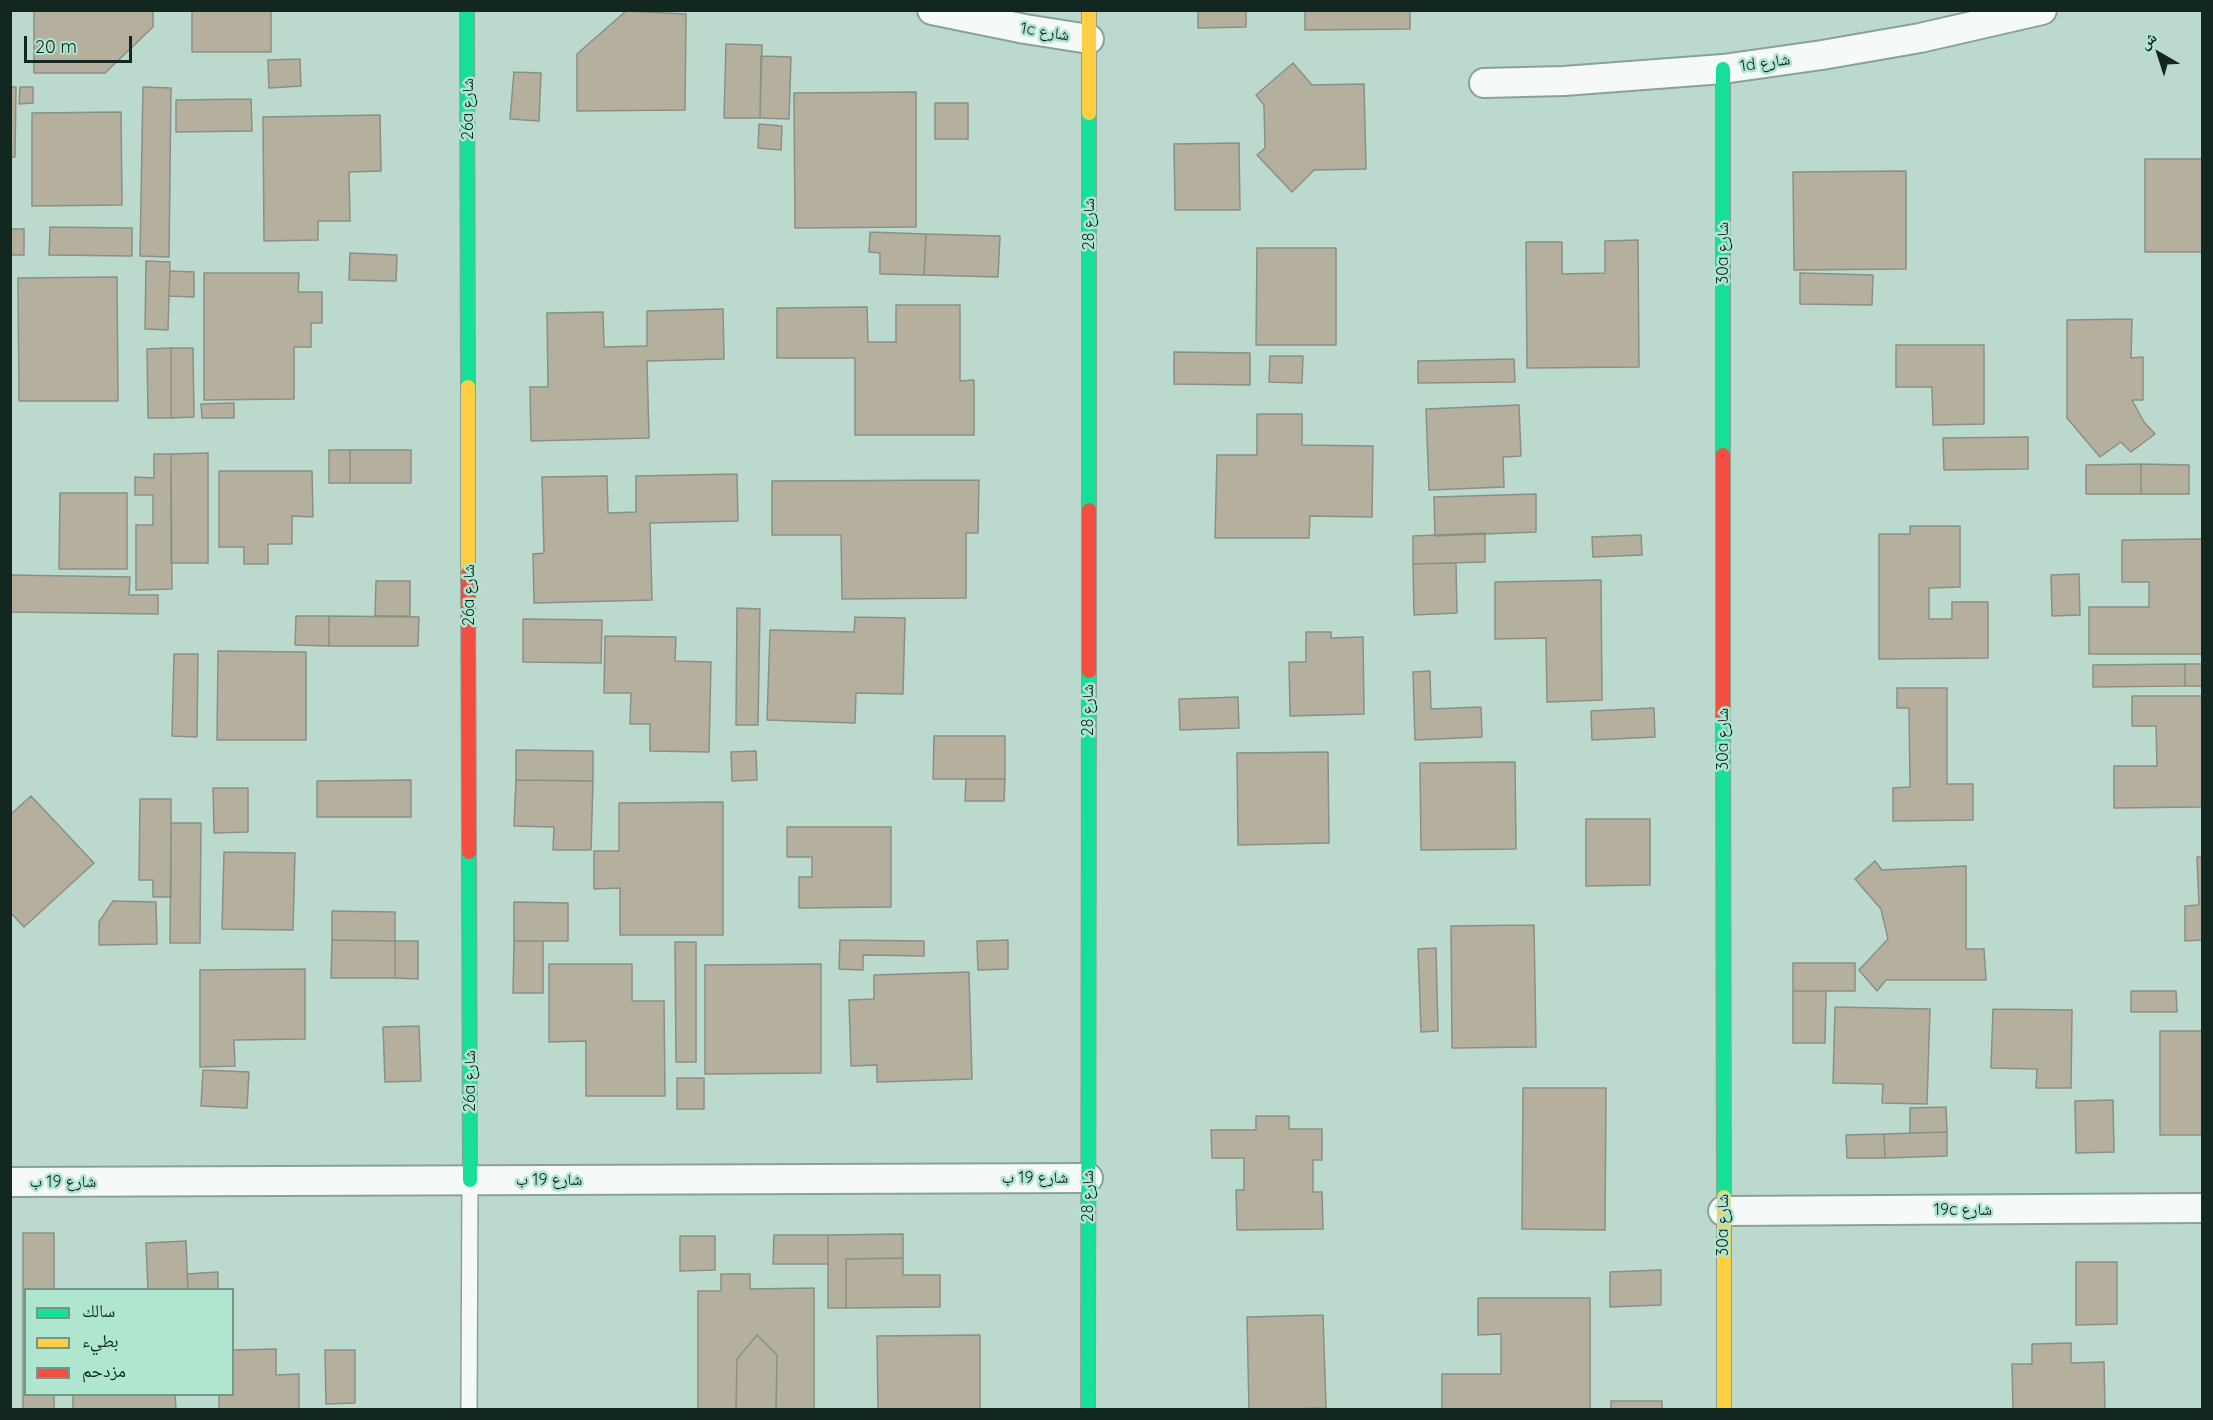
<!DOCTYPE html>
<meta charset="utf-8">
<style>
body{margin:0}
#map{position:relative;width:2213px;height:1420px;overflow:hidden;background:#bcd9cd;font-family:Quicksand,"Noto Naskh Arabic",sans-serif}
canvas{display:block}
.frame{position:absolute;inset:0;border:12px solid #12271f;pointer-events:none}
.legend{position:absolute;left:24px;top:1288px;width:210px;height:108px;box-sizing:border-box;background:#b0e5d0;border:2px solid #719989;margin:0;padding:8px 10px;list-style:none;font-size:18px;color:#12271f}
.legend li{display:flex;align-items:center;gap:12px;height:30px}
.legend b{width:30px;border:2px solid #719989}
.north{position:absolute;left:2129px;top:24px;width:60px;height:60px;-webkit-text-stroke:4px #b0e5d0;paint-order:stroke;rotate:321deg;font-size:16px;font-weight:700;line-height:24px;text-align:center;color:#12271f}
.north::after{content:'';display:block;margin:auto;width:21px;height:27px;background:#12271f;clip-path:polygon(50% 0,100% 100%,50% 72%,0 100%)}
.scale{position:absolute;left:24px;top:36px;width:108px;height:27px;box-sizing:border-box;border:3px solid #12271f;border-top:0;padding-left:8px;font-size:18px;line-height:21px;white-space:nowrap;color:#12271f;-webkit-text-stroke:4px #b0e5d0;paint-order:stroke}
</style>
<div id="map">
<canvas width="2213" height="1420"></canvas>
<div class="frame"></div>
<ul class="legend">
<li><b style="height:8px;background:#16e098"></b>سالك</li>
<li><b style="height:8px;background:#ffcf43"></b>بطيء</li>
<li><b style="height:8px;background:#f24e42"></b>مزدحم</li>
</ul>
<div class="north">ش</div>
<div class="scale">20 m</div>
</div>
<script>
const ctx = document.querySelector('canvas').getContext('2d');
ctx.lineJoin = 'round';
function fillPath(path, color) {
  ctx.fillStyle = color;
  ctx.fill(path, 'evenodd');
}
function shape(rows) {
  const path = new Path2D();
  for (const r of rows) {
    path.moveTo(r[0], r[1]);
    for (let i = 2; i < r.length; i += 2) path.lineTo(r[i], r[i + 1]);
  }
  return path;
}
function stroke(path, color, width, dash) {
  ctx.strokeStyle = color;
  ctx.lineWidth = width;
  ctx.lineCap = dash ? 'butt' : 'round';
  ctx.setLineDash(dash || []);
  ctx.stroke(path);
}
function drawText(font, color, halo, rows, align = 'center') {
  ctx.font = font + ' Quicksand,"Noto Naskh Arabic",sans-serif';
  ctx.lineWidth = 5;
  ctx.setLineDash([]);
  ctx.textBaseline = 'middle';
  ctx.strokeStyle = halo;
  ctx.fillStyle = color;
  for (const [text, x, y, turn = 0] of rows) {
    ctx.save();
    ctx.translate(x, y);
    ctx.rotate((+turn || 0) * Math.PI / 180);
    ctx.textAlign = isNaN(turn) ? turn : align;
    if (halo) ctx.strokeText(text, 0, 0);
    ctx.fillText(text, 0, 0);
    ctx.restore();
  }
}
const building = shape([
 [34,10,153,10,153,27,105,73,34,73,34,10],
 [192,10,271,10,271,52,192,52,192,10],
 [1198,10,1246,10,1246,27,1198,28,1198,10],
 [1410,10,1410,29,1305,30,1305,10,1410,10],
 [626,11,686,14,685,110,577,111,577,54,626,11],
 [726,44,762,45,760,118,724,118,726,44],
 [761,56,791,57,789,119,760,118,761,56],
 [300,59,301,86,269,88,268,60,300,59],
 [1293,63,1312,85,1364,84,1366,169,1314,170,1292,192,1257,155,1265,148,1264,105,1256,95,1293,63],
 [514,72,541,73,539,121,510,119,514,72],
 [10,87,16,87,15,157,10,157,10,87],
 [20,87,33,87,33,103,19,104,20,87],
 [143,87,171,88,169,257,140,256,143,87],
 [916,92,916,227,795,228,794,93,916,92],
 [251,99,252,131,176,132,176,100,251,99],
 [935,103,968,103,968,139,935,139,935,103],
 [121,112,122,205,32,206,32,113,121,112],
 [380,115,381,171,349,172,350,221,318,221,318,240,264,241,263,117,380,115],
 [759,124,782,126,781,150,758,148,759,124],
 [1239,143,1240,210,1175,210,1174,144,1239,143],
 [2145,159,2202,159,2202,252,2145,252,2145,159],
 [1906,171,1906,269,1794,270,1793,172,1906,171],
 [50,227,132,228,132,256,49,255,50,227],
 [10,229,24,229,24,255,10,255,10,229],
 [870,232,926,234,924,275,880,274,880,253,869,252,870,232],
 [926,234,1000,236,998,277,924,275,926,234],
 [1638,240,1639,367,1527,368,1526,242,1562,242,1562,274,1605,273,1605,241,1638,240],
 [1257,248,1336,248,1336,345,1256,345,1257,248],
 [350,253,397,255,396,281,349,280,350,253],
 [146,261,170,262,168,330,145,329,146,261],
 [170,271,194,272,194,297,169,296,170,271],
 [204,273,299,273,298,292,322,292,322,323,311,323,311,347,294,347,294,399,204,400,204,273],
 [1800,273,1873,275,1872,305,1800,304,1800,273],
 [117,277,118,401,19,401,18,278,117,277],
 [896,305,960,305,960,381,974,380,974,435,855,435,855,358,777,358,777,308,867,307,868,342,896,342,896,305],
 [723,309,724,359,647,361,649,438,531,441,530,387,548,387,547,313,603,312,604,347,647,346,647,311,723,309],
 [2132,319,2131,358,2143,357,2143,400,2132,400,2144,422,2155,434,2131,452,2121,442,2100,457,2067,418,2067,320,2132,319],
 [1896,345,1984,345,1984,424,1933,425,1932,387,1896,387,1896,345],
 [171,348,171,418,148,418,147,349,171,348],
 [171,348,193,348,194,417,171,418,171,348],
 [1174,352,1250,353,1250,385,1174,384,1174,352],
 [1270,356,1303,356,1302,383,1269,382,1270,356],
 [1514,359,1515,382,1418,383,1418,361,1514,359],
 [234,403,234,418,202,418,201,404,234,403],
 [1519,405,1521,456,1503,457,1504,487,1429,490,1426,409,1519,405],
 [1257,414,1302,414,1302,445,1373,446,1372,517,1310,516,1309,538,1215,538,1217,455,1257,455,1257,414],
 [2028,437,2028,469,1944,470,1943,438,2028,437],
 [329,450,350,450,350,483,329,483,329,450],
 [350,450,411,450,411,483,350,483,350,450],
 [208,453,208,563,171,563,171,454,208,453],
 [154,454,171,454,172,589,136,590,136,525,153,525,153,495,135,495,135,477,154,478,154,454],
 [2141,464,2189,465,2189,494,2141,494,2141,464],
 [2141,464,2141,494,2086,494,2086,465,2141,464],
 [219,471,312,471,313,517,292,516,292,544,268,544,268,564,244,564,244,547,219,547,219,471],
 [737,474,738,521,650,523,652,600,534,603,533,554,544,553,542,477,607,476,608,513,636,512,636,476,737,474],
 [979,480,978,533,966,533,966,598,842,599,841,535,772,535,772,481,979,480],
 [60,493,127,493,127,569,59,569,60,493],
 [1536,494,1536,532,1435,536,1434,497,1536,494],
 [1910,526,1960,526,1960,587,1929,588,1929,619,1952,619,1952,602,1988,602,1988,658,1879,659,1879,534,1910,534,1910,526],
 [1485,533,1485,562,1413,564,1413,536,1485,533],
 [1641,535,1642,555,1593,557,1592,537,1641,535],
 [2202,539,2202,654,2089,654,2089,607,2149,607,2149,582,2122,582,2122,540,2202,539],
 [1456,563,1457,613,1414,615,1413,564,1456,563],
 [2079,574,2080,615,2052,616,2051,575,2079,574],
 [10,575,130,577,129,595,158,595,158,614,10,612,10,575],
 [1601,580,1602,700,1547,702,1546,638,1495,639,1495,582,1601,580],
 [376,581,410,581,410,616,375,616,376,581],
 [737,608,760,609,758,725,736,725,737,608],
 [296,616,329,616,329,646,295,645,296,616],
 [329,616,419,617,418,646,329,646,329,616],
 [855,617,905,618,903,694,856,693,855,723,767,720,770,630,854,632,855,617],
 [523,619,602,620,601,663,523,662,523,619],
 [1306,632,1331,632,1331,638,1363,637,1364,714,1290,716,1289,662,1306,662,1306,632],
 [605,636,676,637,675,661,711,662,709,752,650,751,650,724,630,724,631,693,604,693,605,636],
 [218,651,306,652,306,740,217,740,218,651],
 [174,654,198,654,197,737,172,736,174,654],
 [2185,664,2202,664,2202,686,2185,686,2185,664],
 [2185,664,2185,686,2093,687,2093,665,2185,664],
 [1430,671,1431,709,1481,707,1482,737,1415,740,1413,672,1430,671],
 [1897,688,1947,688,1947,784,1973,784,1973,820,1893,821,1893,788,1910,787,1909,708,1897,708,1897,688],
 [2132,696,2202,696,2202,807,2114,808,2114,766,2157,766,2156,726,2132,726,2132,696],
 [1238,697,1239,728,1180,730,1179,699,1238,697],
 [1654,708,1655,737,1592,740,1591,711,1654,708],
 [934,736,1005,736,1005,779,933,779,934,736],
 [516,750,593,751,593,781,516,780,516,750],
 [756,751,757,780,732,781,731,752,756,751],
 [1328,752,1329,843,1238,845,1237,753,1328,752],
 [1515,762,1516,849,1421,850,1420,763,1515,762],
 [966,779,1005,779,1004,801,965,801,966,779],
 [411,780,411,817,317,817,317,781,411,780],
 [516,780,593,781,591,850,553,850,554,827,514,826,516,780],
 [213,788,248,788,248,832,214,833,213,788],
 [31,796,94,863,24,927,10,912,10,815,31,796],
 [140,799,171,799,171,897,153,897,153,880,139,880,140,799],
 [723,802,723,935,620,935,620,888,594,889,594,851,619,851,619,803,723,802],
 [1586,819,1650,819,1650,885,1586,886,1586,819],
 [171,823,201,823,200,943,170,943,171,823],
 [787,827,891,827,891,907,799,908,799,877,812,877,812,857,787,857,787,827],
 [224,852,295,853,293,930,222,929,224,852],
 [2197,857,2202,857,2202,940,2185,941,2185,906,2199,905,2197,857],
 [1875,861,1882,870,1966,866,1966,949,1984,949,1986,980,1886,980,1877,991,1859,970,1888,939,1881,909,1855,879,1875,861],
 [113,901,156,902,157,944,99,945,99,922,113,901],
 [514,902,568,903,568,941,514,941,514,902],
 [332,911,395,912,395,941,332,940,332,911],
 [1534,925,1536,1047,1452,1048,1451,926,1534,925],
 [332,940,395,941,395,978,331,978,332,940],
 [840,940,924,941,924,956,863,955,863,970,839,969,840,940],
 [1008,940,1008,969,978,970,977,941,1008,940],
 [395,941,418,941,418,979,395,978,395,941],
 [514,941,543,941,543,993,513,993,514,941],
 [675,942,696,942,696,1062,676,1062,675,942],
 [1436,948,1438,1031,1421,1032,1418,949,1436,948],
 [1793,963,1855,963,1855,991,1793,991,1793,963],
 [549,964,632,964,632,1001,664,1001,665,1096,586,1096,586,1041,549,1042,549,964],
 [821,964,821,1073,705,1074,705,965,821,964],
 [305,969,305,1039,234,1040,235,1066,200,1067,200,970,305,969],
 [969,972,972,1079,877,1082,877,1065,851,1066,849,1000,874,999,874,975,969,972],
 [1793,991,1826,991,1825,1043,1793,1043,1793,991],
 [2131,991,2176,991,2177,1012,2131,1012,2131,991],
 [1835,1007,1930,1009,1927,1104,1882,1103,1883,1084,1833,1083,1835,1007],
 [1993,1009,2072,1010,2071,1088,2036,1088,2037,1069,1991,1068,1993,1009],
 [419,1026,421,1081,385,1082,383,1027,419,1026],
 [2160,1031,2202,1031,2202,1135,2160,1135,2160,1031],
 [203,1070,249,1072,247,1108,201,1106,203,1070],
 [677,1078,704,1078,704,1109,677,1109,677,1078],
 [1523,1088,1606,1088,1605,1230,1522,1229,1523,1088],
 [2113,1100,2114,1152,2076,1153,2075,1101,2113,1100],
 [1946,1107,1947,1132,1910,1133,1910,1108,1946,1107],
 [1256,1116,1289,1116,1289,1129,1322,1129,1322,1160,1313,1160,1313,1192,1322,1192,1323,1229,1237,1230,1236,1190,1244,1190,1244,1158,1212,1158,1211,1130,1256,1130,1256,1116],
 [1947,1132,1947,1156,1885,1158,1884,1134,1947,1132],
 [1884,1134,1885,1158,1847,1158,1846,1135,1884,1134],
 [23,1233,54,1233,54,1290,26,1290,26,1394,54,1394,54,1410,23,1410,23,1233],
 [903,1234,903,1258,846,1259,846,1308,828,1308,828,1235,903,1234],
 [774,1235,828,1235,828,1264,773,1264,774,1235],
 [680,1236,715,1236,715,1270,680,1271,680,1236],
 [186,1241,188,1290,148,1290,146,1243,186,1241],
 [903,1258,903,1275,940,1275,940,1307,846,1308,846,1259,903,1258],
 [2076,1262,2117,1262,2117,1324,2076,1325,2076,1262],
 [1661,1270,1661,1305,1610,1307,1610,1272,1661,1270],
 [218,1272,218,1290,188,1290,187,1274,218,1272],
 [721,1274,750,1274,750,1289,814,1288,814,1410,776,1410,777,1355,757,1335,737,1359,736,1410,698,1410,698,1291,721,1291,721,1274],
 [1478,1298,1590,1298,1590,1410,1442,1410,1442,1374,1501,1374,1501,1334,1478,1335,1478,1298],
 [1323,1315,1326,1408,1249,1410,1247,1317,1323,1315],
 [757,1335,777,1355,776,1410,736,1410,737,1359,757,1335],
 [980,1335,980,1410,878,1410,877,1336,980,1335],
 [2071,1343,2071,1363,2104,1362,2105,1410,2013,1410,2012,1364,2032,1364,2032,1344,2071,1343],
 [276,1349,276,1375,299,1374,299,1410,219,1410,219,1394,232,1394,232,1350,276,1349],
 [325,1350,355,1350,355,1403,326,1404,325,1350],
 [73,1394,175,1394,176,1410,73,1410,73,1394],
 [1611,1401,1662,1401,1662,1410,1611,1410,1611,1401]
]);
fillPath(building, '#b5af9e');
stroke(building, '#8a9087', 1.5);
const lane = shape([
 [469,1410,470,1180]
]);
const street = shape([
 [932,10,1025,29,1089,39],
 [1484,83,1564,81,1723,69,1822,55,1920,38,2042,10],
 [10,1182,1088,1178],
 [1723,1211,2202,1208]
]);
const fast = shape([
 [467,10,468,387],
 [1723,69,1723,455],
 [1089,510,1089,113],
 [1723,717,1724,1197],
 [469,852,470,1180],
 [1088,1410,1089,671]
]);
const slow = shape([
 [1089,113,1089,10],
 [468,387,468,573],
 [1724,1197,1724,1410]
]);
const jam = shape([
 [1723,455,1723,717],
 [468,573,469,852],
 [1089,671,1089,510]
]);
stroke(lane, '#8aa198', 18);
stroke(street, '#8aa198', 32);
stroke(fast, '#8aa198', 16);
stroke(slow, '#8aa198', 16);
stroke(jam, '#8aa198', 16);
stroke(shape([
 [1122,55,1397,66],
 [10,441,433,433],
 [1757,522,2202,516],
 [1122,1275,1690,1258]
]), '#cad3d0', 4, [1.5, 4.5]);
stroke(lane, '#f5f9f8', 15);
stroke(street, '#f5f9f8', 28);
stroke(fast, '#16e098', 14);
stroke(slow, '#ffcf43', 14);
stroke(jam, '#f24e42', 14);
drawText('16px', '#12271f', '#b0e5d0', [
 ["1c شارع",1045,32,9],
 ["1d شارع",1765,63,-8],
 ["26a شارع",468,109,-90],
 ["شارع 28",1089,224,-90],
 ["30a شارع",1723,253,-90],
 ["26a شارع",469,595,-90],
 ["شارع 28",1088,710,-90],
 ["30a شارع",1723,739,-90],
 ["26a شارع",470,1081,-90],
 ["شارع 19 ب",1035,1178],
 ["شارع 19 ب",549,1180],
 ["شارع 19 ب",63,1182],
 ["شارع 28",1088,1196,-90],
 ["19c شارع",1963,1210],
 ["30a شارع",1723,1225,-90]
]);
</script>
